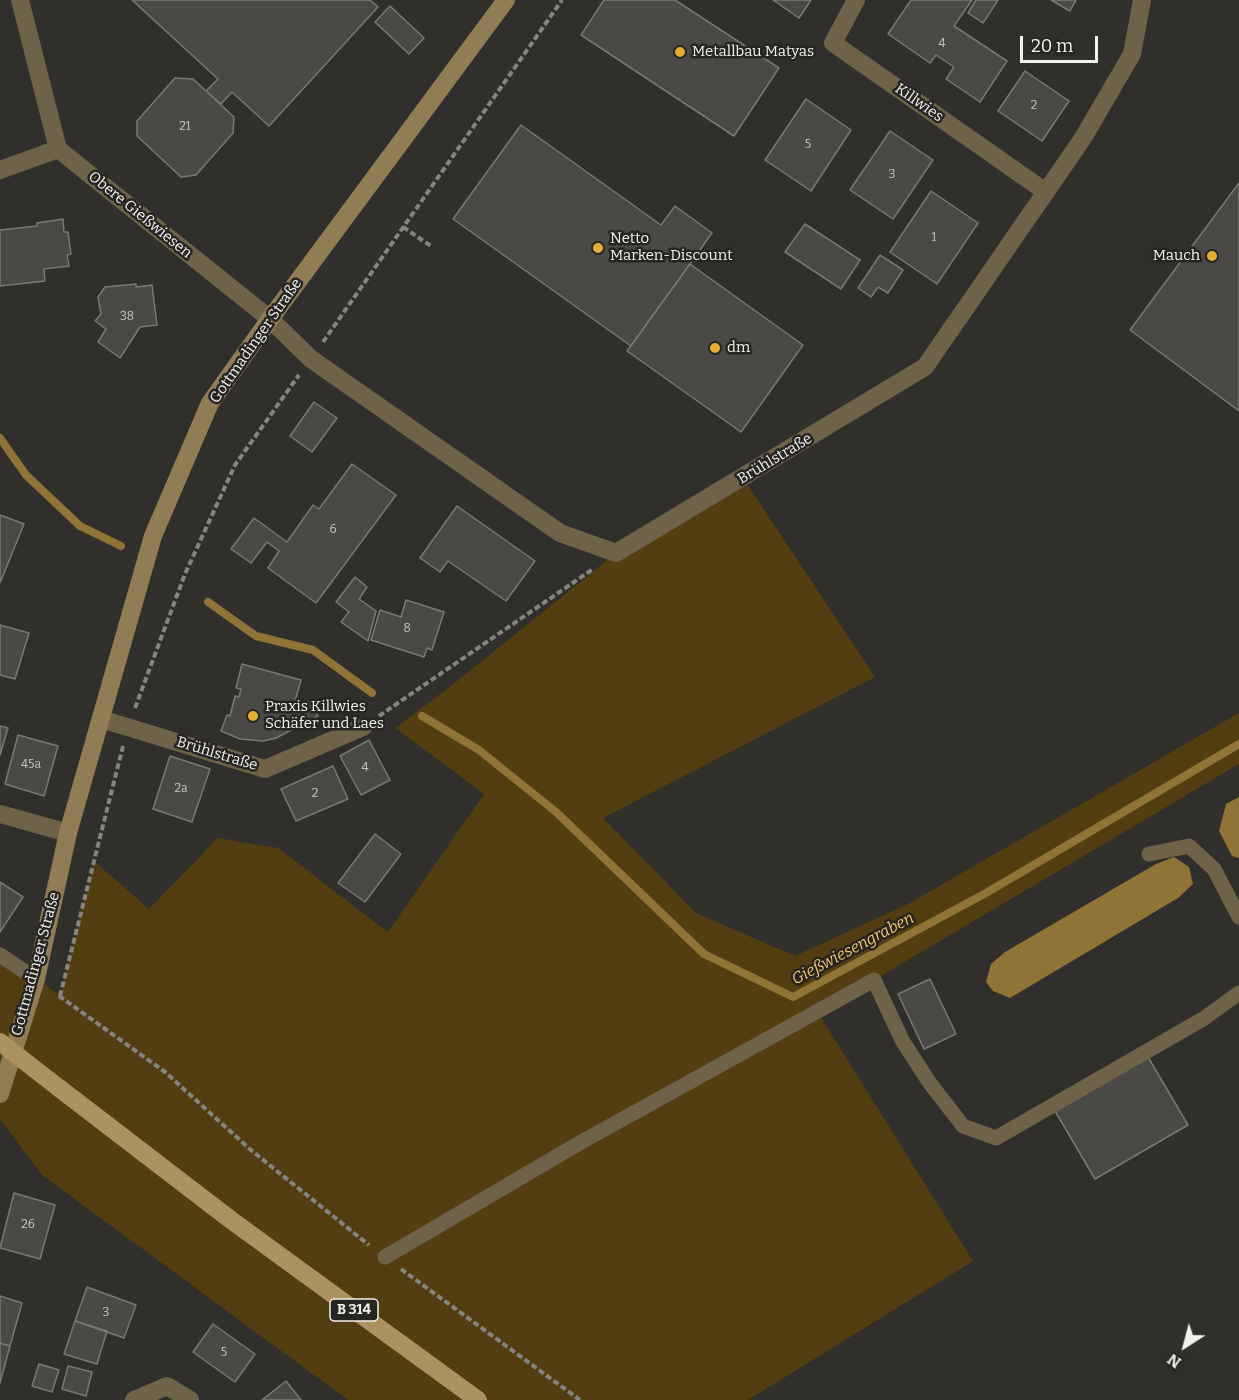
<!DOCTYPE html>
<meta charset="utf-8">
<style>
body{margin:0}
#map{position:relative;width:1239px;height:1400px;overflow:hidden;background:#312f2b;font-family:Bitter,serif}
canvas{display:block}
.north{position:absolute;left:1155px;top:1316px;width:60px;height:60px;-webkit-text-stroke:4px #272522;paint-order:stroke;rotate:216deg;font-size:16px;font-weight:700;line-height:24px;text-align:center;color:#f2f1ee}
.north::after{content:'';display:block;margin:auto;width:21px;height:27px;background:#f2f1ee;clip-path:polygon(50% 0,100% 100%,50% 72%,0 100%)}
.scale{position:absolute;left:1020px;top:36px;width:78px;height:27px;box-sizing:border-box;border:3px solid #f2f1ee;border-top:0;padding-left:8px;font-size:18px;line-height:21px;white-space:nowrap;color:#f2f1ee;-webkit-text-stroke:4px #272522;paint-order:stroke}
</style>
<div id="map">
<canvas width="1239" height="1400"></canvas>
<div class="north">N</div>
<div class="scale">20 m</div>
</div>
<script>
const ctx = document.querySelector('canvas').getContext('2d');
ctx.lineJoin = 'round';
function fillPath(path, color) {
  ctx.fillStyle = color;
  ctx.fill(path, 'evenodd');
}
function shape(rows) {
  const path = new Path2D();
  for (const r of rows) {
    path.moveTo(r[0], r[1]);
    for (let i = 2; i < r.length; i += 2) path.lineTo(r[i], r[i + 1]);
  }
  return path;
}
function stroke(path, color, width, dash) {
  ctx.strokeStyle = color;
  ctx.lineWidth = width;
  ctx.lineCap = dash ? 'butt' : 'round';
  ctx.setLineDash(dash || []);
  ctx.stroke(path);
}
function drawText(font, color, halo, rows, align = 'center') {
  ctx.font = font + ' Bitter,serif';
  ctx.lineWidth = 5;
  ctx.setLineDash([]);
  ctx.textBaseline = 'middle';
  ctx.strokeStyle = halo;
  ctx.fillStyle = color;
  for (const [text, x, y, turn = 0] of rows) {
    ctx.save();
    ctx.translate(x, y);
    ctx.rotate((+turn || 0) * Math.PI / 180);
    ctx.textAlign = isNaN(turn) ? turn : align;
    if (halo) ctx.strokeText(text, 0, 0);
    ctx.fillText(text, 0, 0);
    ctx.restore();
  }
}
fillPath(shape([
 [743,478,875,677,603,818,696,913,795,956,910,903,1239,713,1239,764,874,980,817,1011,973,1261,748,1400,348,1400,42,1175,0,1119,0,955,60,995,94,861,149,909,218,838,278,848,388,932,484,794,395,728,456,682,616,553]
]), '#523e11');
fillPath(shape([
 [1239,797,1239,858,1232,856,1219,831,1226,804],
 [1174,857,1189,867,1193,884,1178,898,1010,998,993,991,986,982,991,964,1005,952,1156,864]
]), '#907336');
stroke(shape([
 [0,438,26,475,80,526,121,546],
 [208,602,256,636,313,650,372,693],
 [422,716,479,750,556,812,704,954,793,997,986,893,1239,744]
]), '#907336', 8);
const building = shape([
 [132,0,370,0,378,7,269,126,232,92,221,104,206,91,218,79,132,0],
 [604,0,675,0,779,68,734,136,581,35,604,0],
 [773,0,811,0,799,18,773,0],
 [911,0,972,0,954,26,1007,61,980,102,946,79,954,67,936,55,930,63,888,34,911,0],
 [976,0,998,0,983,23,968,13,976,0],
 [1051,0,1076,0,1070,11,1051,0],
 [390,6,424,38,409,54,375,22,390,6],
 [1025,71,1069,101,1042,141,998,111,1025,71],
 [175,78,193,79,234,117,233,133,196,175,181,177,137,136,137,121,175,78],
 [806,99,851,130,811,191,765,160,806,99],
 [521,125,661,225,675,206,712,233,631,346,453,219,521,125],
 [890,131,933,160,893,219,850,190,890,131],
 [1239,183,1239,411,1130,330,1239,183],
 [931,191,978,223,937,284,890,252,931,191],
 [63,219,64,232,68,232,71,254,67,255,69,266,44,269,45,281,0,286,0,230,37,226,37,223,63,219],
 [805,224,860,260,841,289,785,252,805,224],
 [880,255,903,270,888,293,878,287,871,297,858,288,880,255],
 [690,264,803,345,741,432,627,351,690,264],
 [136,284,136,287,152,285,157,325,140,327,120,358,98,342,106,329,95,321,101,314,98,297,105,287,136,284],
 [314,402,337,418,312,452,290,436,314,402],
 [352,464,396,495,316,603,268,568,279,551,267,542,251,563,231,549,254,518,287,542,313,505,319,509,352,464],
 [457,506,535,561,506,601,448,561,440,572,420,558,457,506],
 [0,515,24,524,0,583,0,515],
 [355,577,367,587,359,599,376,611,368,641,341,622,349,612,336,602,355,577],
 [406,600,444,612,432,650,427,648,424,657,371,640,380,610,401,617,406,600],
 [0,625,29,633,15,679,0,675,0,625],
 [242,664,301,680,295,701,298,707,311,701,318,716,276,738,263,741,240,739,221,731,227,715,230,716,235,696,239,697,241,689,236,688,242,664],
 [0,726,8,728,0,755,0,726],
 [18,735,58,746,44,796,5,784,18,735],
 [369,740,390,780,361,795,340,756,369,740],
 [170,756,210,769,192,822,153,809,170,756],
 [333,766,348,799,296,821,281,789,333,766],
 [375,834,401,854,365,902,338,883,375,834],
 [0,882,23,897,0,932,0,882],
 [930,979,956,1034,924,1049,898,994,930,979],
 [1148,1057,1188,1125,1095,1179,1055,1111,1148,1057],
 [14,1193,55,1205,40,1259,0,1248,14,1193],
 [87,1287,136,1305,124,1338,75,1321,87,1287],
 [0,1296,22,1303,10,1346,0,1343,0,1296],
 [75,1321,107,1331,97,1364,64,1354,75,1321],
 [213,1324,255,1354,235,1382,193,1352,213,1324],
 [0,1343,10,1346,0,1383,0,1343],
 [39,1364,59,1370,52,1392,32,1386,39,1364],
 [68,1366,92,1372,86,1396,62,1389,68,1366],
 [286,1381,301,1400,262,1400,286,1381]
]);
fillPath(building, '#4b4945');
stroke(building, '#7a7874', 1.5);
stroke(shape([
 [403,227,431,246],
 [323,342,562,0],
 [135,708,185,574,235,465,299,375],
 [379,716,593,569],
 [59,996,165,1072,252,1151,369,1245],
 [60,996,123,746],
 [401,1269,580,1400]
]), '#858480', 4, [6, 3]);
stroke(shape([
 [1149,854,1189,846,1214,869,1239,917],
 [0,955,36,979],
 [385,1257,583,1141,874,980,902,1040,929,1082,963,1126,996,1138,1203,1019,1239,993]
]), '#6e6249', 15);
stroke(shape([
 [20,0,58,149],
 [856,0,833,43,1046,192],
 [58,149,270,319,311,359,560,533,616,553,925,367,1083,138,1132,54,1142,0],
 [0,170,58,149],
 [101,719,265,769,363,727],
 [0,814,68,833],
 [134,1400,167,1386,190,1400]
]), '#6e6249', 18);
stroke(shape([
 [0,1094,36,979,68,833,153,536,210,403,270,319,506,0]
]), '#907d56', 18);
stroke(shape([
 [59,1088,231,1220,478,1400]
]), '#ab9260', 18);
stroke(shape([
 [0,1042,59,1088]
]), '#ab9260', 18);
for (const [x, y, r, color] of [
 [680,52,6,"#e2af34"],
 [598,248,6,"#e2af34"],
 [1212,256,6,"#e2af34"],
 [715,348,6,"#e2af34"],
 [253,716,6,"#e2af34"]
]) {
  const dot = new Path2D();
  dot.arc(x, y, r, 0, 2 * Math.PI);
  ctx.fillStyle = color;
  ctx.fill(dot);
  stroke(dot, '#272522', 2);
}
drawText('12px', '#c8c7c4', null, [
 ["4",942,44],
 ["2",1034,106],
 ["21",185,127],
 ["5",808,145],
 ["3",892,175],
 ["1",934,238],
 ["38",127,317],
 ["6",333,530],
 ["8",407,629],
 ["45a",31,765],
 ["4",365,768],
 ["2a",181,789],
 ["2",315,794],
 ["26",28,1225],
 ["3",106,1313],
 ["5",224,1353]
]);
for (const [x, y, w] of [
 [354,1310,48]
]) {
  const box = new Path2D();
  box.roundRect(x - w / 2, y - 11, w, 22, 4.5);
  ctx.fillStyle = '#272522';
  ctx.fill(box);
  stroke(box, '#f2f1ee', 1.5);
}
drawText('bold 14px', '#f2f1ee', null, [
 ["B 314",354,1310]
]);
drawText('15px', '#f2f1ee', '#272522', [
 ["Metallbau Matyas",692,52],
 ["Netto",610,239],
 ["Marken-Discount",610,256],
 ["Mauch",1200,256,"right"],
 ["dm",727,348],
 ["Praxis Killwies",265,707],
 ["Schäfer und Laes",265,724]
], 'left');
drawText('15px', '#f2f1ee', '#272522', [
 ["Killwies",919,103,35],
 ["Obere Gießwiesen",140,215,39],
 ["Gottmadinger Straße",256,341,-55],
 ["Brühlstraße",775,459,-31],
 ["Brühlstraße",217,754,17],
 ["Gottmadinger Straße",36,964,-75]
]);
drawText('italic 16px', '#f1c76f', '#272522', [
 ["Gießwiesengraben",853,949,-28]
]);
</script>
